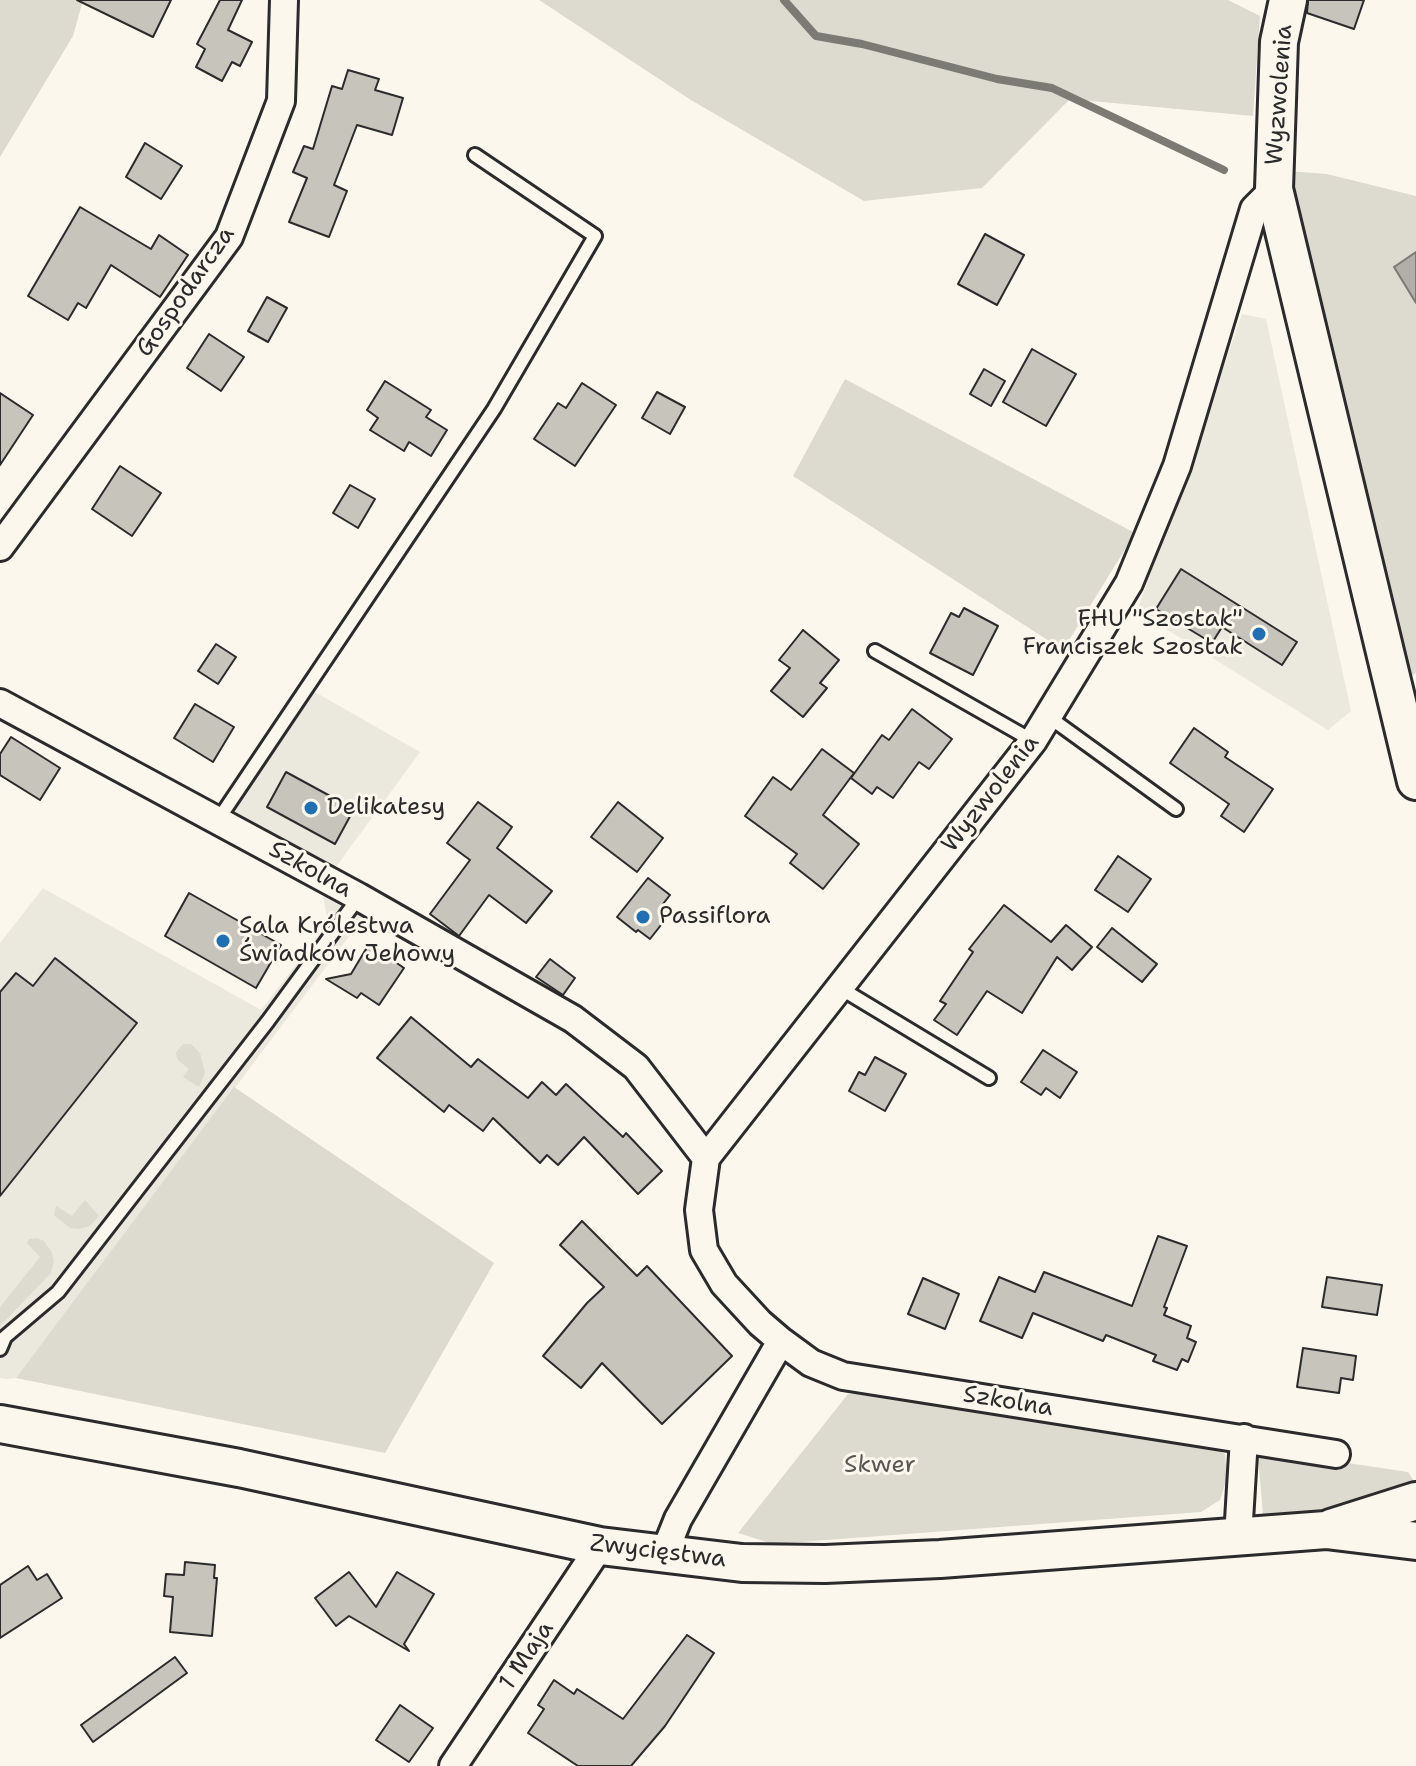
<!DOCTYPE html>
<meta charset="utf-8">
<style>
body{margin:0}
canvas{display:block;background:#fbf7ec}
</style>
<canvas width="1416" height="1766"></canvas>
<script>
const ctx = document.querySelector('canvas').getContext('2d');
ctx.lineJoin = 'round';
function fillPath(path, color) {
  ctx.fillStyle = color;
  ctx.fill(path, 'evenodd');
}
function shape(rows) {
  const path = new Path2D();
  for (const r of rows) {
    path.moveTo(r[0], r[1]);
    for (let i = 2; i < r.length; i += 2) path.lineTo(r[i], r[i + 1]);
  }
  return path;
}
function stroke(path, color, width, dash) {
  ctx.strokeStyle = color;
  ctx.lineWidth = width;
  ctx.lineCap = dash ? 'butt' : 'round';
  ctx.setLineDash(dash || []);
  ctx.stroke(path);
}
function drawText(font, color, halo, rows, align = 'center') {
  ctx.font = font + ' "Shantell Sans",sans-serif';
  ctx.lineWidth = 6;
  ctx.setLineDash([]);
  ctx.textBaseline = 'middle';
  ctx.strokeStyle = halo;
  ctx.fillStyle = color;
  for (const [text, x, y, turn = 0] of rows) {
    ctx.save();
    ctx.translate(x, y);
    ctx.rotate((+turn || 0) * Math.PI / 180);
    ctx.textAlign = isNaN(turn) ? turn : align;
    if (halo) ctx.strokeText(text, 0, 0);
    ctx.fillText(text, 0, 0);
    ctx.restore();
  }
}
fillPath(shape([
 [1242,314,1266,319,1351,711,1328,730,1137,611],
 [315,692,420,752,333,871,230,817],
 [43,888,261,1010,328,923,323,896,363,918,16,1378,7,1379,0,1378,0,943]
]), '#ebe8de');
fillPath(shape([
 [0,0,83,0,73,36,0,157],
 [539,0,1228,0,1260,16,1253,116,1070,99,982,188,864,201,691,100],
 [1288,171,1327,174,1416,196,1416,673,1411,676],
 [845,379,1135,533,1063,650,793,476],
 [183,1044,191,1044,200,1053,205,1073,199,1087,183,1077,189,1069,178,1060,176,1053],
 [234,1087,494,1263,385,1453,16,1378],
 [85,1200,99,1216,90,1226,79,1229,70,1228,54,1215,56,1206,72,1216],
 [37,1238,44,1241,52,1253,54,1261,51,1273,0,1326,0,1307,40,1257,27,1243,29,1239],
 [869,1393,1204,1444,1225,1454,1227,1478,1220,1500,1201,1512,773,1544,738,1533,848,1394],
 [1301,1456,1408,1472,1414,1481,1401,1495,1313,1512,1263,1514,1258,1457]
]), '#dddad0');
const water = shape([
 [1416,252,1416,303,1394,267,1416,252]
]);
fillPath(water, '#b1afa7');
stroke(water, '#7b7a75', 2);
stroke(shape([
 [784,0,816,36,862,44,997,79,1052,88,1224,170]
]), '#7b7a75', 8);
const building = shape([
 [77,0,171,0,153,37,77,0],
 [220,0,242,0,228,30,252,42,240,66,232,62,222,81,196,67,205,49,197,44,220,0],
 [1308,0,1364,0,1354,29,1307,13,1308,0],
 [348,70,379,79,375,90,403,98,392,135,357,125,334,185,347,191,329,237,289,222,307,178,293,172,304,146,313,149,332,86,342,89,348,70],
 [145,143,182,166,161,199,126,177,145,143],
 [80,207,151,249,159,235,188,255,160,297,111,265,86,308,78,303,68,320,28,296,80,207],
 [985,234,1024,255,997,305,958,284,985,234],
 [267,297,287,308,268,342,248,331,267,297],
 [209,334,244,357,221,391,187,368,209,334],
 [1032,349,1076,374,1046,426,1003,402,1032,349],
 [984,369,1005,381,991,406,970,394,984,369],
 [385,381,431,410,426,417,447,430,431,456,409,442,404,451,370,430,378,418,367,410,385,381],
 [582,383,616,405,575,466,534,439,558,403,566,408,582,383],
 [657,392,685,407,670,434,642,418,657,392],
 [0,393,33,415,0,465,0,393],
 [120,466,161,493,132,536,92,509,120,466],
 [350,485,375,499,358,528,333,513,350,485],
 [1181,569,1297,642,1282,665,1222,627,1212,643,1156,609,1181,569],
 [964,608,998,626,973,675,930,653,951,613,959,617,964,608],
 [803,630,839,660,820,683,827,688,803,717,771,691,790,668,779,660,803,630],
 [216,644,236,657,218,684,198,671,216,644],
 [195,704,234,727,213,762,174,738,195,704],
 [912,709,952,739,929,769,919,762,893,798,877,787,872,794,851,778,882,735,889,740,912,709],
 [1194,728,1228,752,1225,757,1273,789,1244,832,1221,816,1229,804,1170,763,1194,728],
 [11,737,60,768,40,800,0,775,0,754,11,737],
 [822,749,854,773,823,815,859,844,823,889,790,863,797,854,745,816,773,777,791,790,822,749],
 [286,772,354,809,335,844,267,807,286,772],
 [478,802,512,827,497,848,552,891,526,923,489,895,459,936,430,914,470,860,447,843,478,802],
 [618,802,663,838,637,872,591,837,618,802],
 [1118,856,1151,879,1128,912,1095,890,1118,856],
 [648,878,670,895,663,904,672,911,650,939,638,930,636,932,617,917,648,878],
 [189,893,281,945,256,988,165,936,189,893],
 [1004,905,1051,942,1066,925,1092,947,1072,970,1057,957,1022,1013,987,991,957,1035,934,1020,946,1004,940,1001,973,952,969,949,1004,905],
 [1112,928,1157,964,1142,982,1097,947,1112,928],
 [369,944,404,968,379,1005,361,993,357,998,326,979,351,974,369,944],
 [55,958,137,1023,0,1196,0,992,16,973,33,986,55,958],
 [550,959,575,978,563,995,536,977,550,959],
 [411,1017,471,1067,478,1059,528,1098,542,1082,556,1095,566,1084,623,1137,626,1133,662,1171,638,1194,584,1137,558,1165,547,1155,540,1163,493,1118,483,1131,449,1105,444,1112,377,1058,411,1017],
 [1043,1050,1077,1072,1060,1098,1046,1088,1041,1095,1021,1082,1043,1050],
 [875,1057,906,1074,885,1111,849,1091,859,1072,865,1075,875,1057],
 [582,1221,637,1276,647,1266,732,1356,662,1424,602,1363,581,1388,543,1356,587,1303,604,1287,560,1245,582,1221],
 [1158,1236,1187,1246,1164,1307,1167,1308,1164,1315,1191,1326,1187,1338,1196,1342,1188,1362,1182,1359,1177,1370,1153,1361,1156,1355,1106,1335,1103,1341,1033,1313,1022,1338,980,1321,999,1277,1035,1292,1044,1272,1132,1306,1158,1236],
 [1327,1277,1382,1285,1377,1315,1322,1307,1327,1277],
 [923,1278,959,1294,945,1329,908,1314,923,1278],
 [1303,1348,1356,1356,1353,1380,1341,1378,1339,1393,1297,1387,1303,1348],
 [185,1562,215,1565,214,1578,217,1578,212,1636,170,1632,173,1597,164,1596,166,1574,184,1575,185,1562],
 [28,1566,37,1580,47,1574,62,1598,0,1638,0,1585,28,1566],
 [349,1572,376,1607,397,1572,434,1594,404,1644,409,1651,349,1616,336,1626,315,1598,349,1572],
 [687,1635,714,1653,665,1726,631,1766,578,1766,528,1733,544,1709,538,1705,554,1680,574,1694,577,1689,623,1719,687,1635],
 [175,1657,187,1673,93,1742,81,1725,175,1657],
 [400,1705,433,1728,409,1762,376,1740,400,1705]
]);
fillPath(building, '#c7c4bc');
stroke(building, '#2b2b2b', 2);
const lane = shape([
 [875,651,1033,741],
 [1049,717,1176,809],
 [218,820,494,409,595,236,475,155],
 [840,988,989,1078],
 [0,1349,5,1337,58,1292,268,1021,359,897]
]);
const street = shape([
 [1274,189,1254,209,1177,466,1129,583,1033,741,706,1158,699,1210,704,1250,724,1284,760,1323,781,1341,811,1363,843,1376,1336,1454],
 [0,547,229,237,281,101,284,0],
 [0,703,359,897,573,1019,636,1067,706,1158],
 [1238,1537,1244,1438],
 [664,1554,678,1519,781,1341],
 [453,1766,600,1546]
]);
const secondary = shape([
 [1288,0,1279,42,1274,189,1416,781],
 [0,1424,239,1468,600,1546,742,1563,825,1564,940,1559,1326,1530,1416,1541],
 [1331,1528,1416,1501]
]);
stroke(lane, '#2b2b2b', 18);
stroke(street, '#2b2b2b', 32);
stroke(secondary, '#2b2b2b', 42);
stroke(lane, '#fbf7ec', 12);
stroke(street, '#fbf7ec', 26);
stroke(secondary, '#fbf7ec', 36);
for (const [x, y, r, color] of [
 [1259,634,8,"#1f6fb2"],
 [311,808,8,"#1f6fb2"],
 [643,917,8,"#1f6fb2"],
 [223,941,8,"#1f6fb2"]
]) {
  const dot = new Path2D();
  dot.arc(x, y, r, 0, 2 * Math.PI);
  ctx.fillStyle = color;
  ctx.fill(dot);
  stroke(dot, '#fbf7ec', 3);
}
drawText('24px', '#2b2b2b', '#fbf7ec', [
 ["Wyzwolenia",1280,95,-86],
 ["Gospodarcza",186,292,-55],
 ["Wyzwolenia",991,794,-52],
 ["Szkolna",310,870,29],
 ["Szkolna",1008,1402,9],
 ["Zwycięstwa",658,1552,7],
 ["1 Maja",527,1656,-56]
]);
drawText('24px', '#2b2b2b', '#fbf7ec', [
 ["FHU \"Szostak\"",1243,620,"right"],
 ["Franciszek Szostak",1243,648,"right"],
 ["Delikatesy",327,808],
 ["Passiflora",659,917],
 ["Sala Królestwa",239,927],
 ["Świadków Jehowy",239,955]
], 'left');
drawText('24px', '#585754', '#fbf7ec', [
 ["Skwer",880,1466]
]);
</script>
